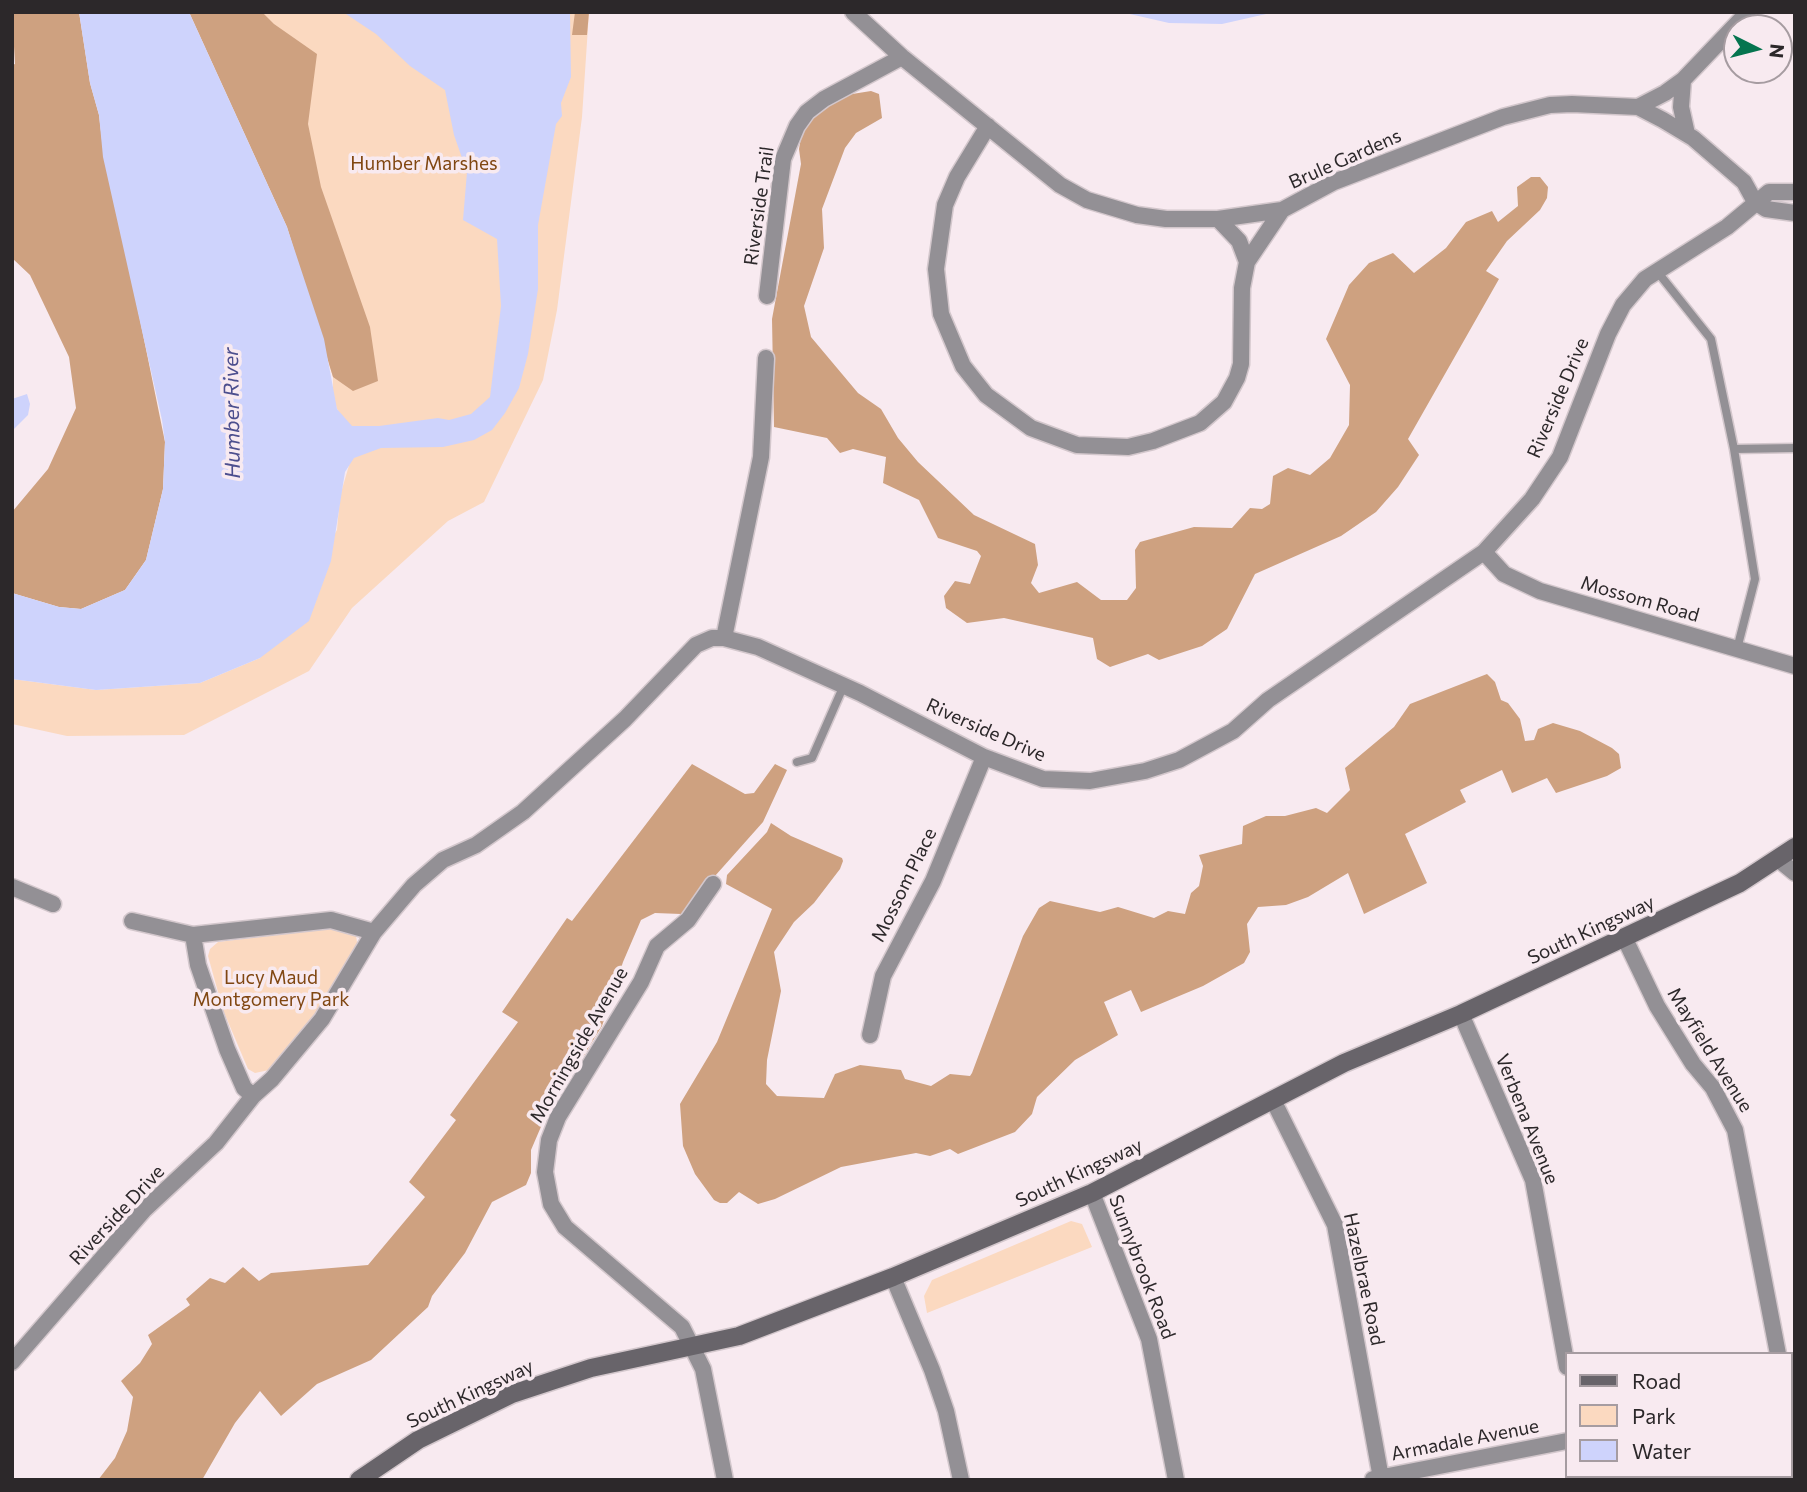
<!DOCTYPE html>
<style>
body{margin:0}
#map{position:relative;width:1807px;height:1492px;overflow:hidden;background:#f8eaf0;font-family:Commissioner,sans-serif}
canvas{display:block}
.frame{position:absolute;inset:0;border:14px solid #2c282a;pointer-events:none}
.legend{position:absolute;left:1565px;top:1352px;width:228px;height:126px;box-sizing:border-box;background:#f8eaf0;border:2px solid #a69ca1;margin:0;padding:9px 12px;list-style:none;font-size:21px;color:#2c282a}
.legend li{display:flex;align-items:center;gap:14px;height:35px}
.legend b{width:35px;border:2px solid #a69ca1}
.north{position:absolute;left:1723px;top:14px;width:70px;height:70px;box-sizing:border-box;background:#f8eaf0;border:2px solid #a69ca1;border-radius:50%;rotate:96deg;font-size:19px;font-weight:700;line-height:28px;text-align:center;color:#2c282a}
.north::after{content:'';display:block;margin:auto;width:24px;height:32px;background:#05754f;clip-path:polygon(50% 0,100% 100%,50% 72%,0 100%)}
</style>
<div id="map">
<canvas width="1807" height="1492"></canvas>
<div class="frame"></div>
<ul class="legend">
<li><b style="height:9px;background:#68646a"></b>Road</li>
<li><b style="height:19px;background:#fbd9c0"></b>Park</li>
<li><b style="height:19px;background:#ced3fc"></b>Water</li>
</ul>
<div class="north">N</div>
</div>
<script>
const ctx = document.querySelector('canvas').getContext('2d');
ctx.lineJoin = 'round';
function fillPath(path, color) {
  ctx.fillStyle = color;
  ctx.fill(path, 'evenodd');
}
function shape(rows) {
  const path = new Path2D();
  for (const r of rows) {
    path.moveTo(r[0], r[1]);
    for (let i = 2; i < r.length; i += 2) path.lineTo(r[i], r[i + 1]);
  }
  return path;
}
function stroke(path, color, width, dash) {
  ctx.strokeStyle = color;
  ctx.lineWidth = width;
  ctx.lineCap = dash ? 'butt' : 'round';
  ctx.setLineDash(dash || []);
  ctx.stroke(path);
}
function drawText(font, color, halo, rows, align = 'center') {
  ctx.font = font + ' Commissioner,sans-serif';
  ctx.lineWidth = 7;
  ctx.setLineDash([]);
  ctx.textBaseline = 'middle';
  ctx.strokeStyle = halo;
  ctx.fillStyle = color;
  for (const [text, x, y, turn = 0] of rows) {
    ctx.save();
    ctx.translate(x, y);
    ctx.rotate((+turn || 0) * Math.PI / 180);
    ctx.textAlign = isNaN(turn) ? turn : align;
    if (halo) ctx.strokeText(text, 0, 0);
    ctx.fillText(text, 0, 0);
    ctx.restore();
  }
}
fillPath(shape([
 [189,12,589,12,582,117,557,310,543,380,484,502,448,521,352,608,309,671,184,735,67,736,12,724,12,679,96,690,200,683,260,658,337,530,340,496,350,462,345,421,337,409,333,396,333,377,287,227],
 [344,927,356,935,358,950,318,1013,269,1070,255,1073,248,1069,223,1010,208,956,210,949,218,942],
 [1071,1221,1082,1224,1092,1247,927,1313,924,1296,932,1280]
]), '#fbd9c0');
fillPath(shape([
 [12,12,79,12,90,83,99,115,104,157,119,217,165,442,163,489,146,560,125,590,81,609,59,607,12,593,12,512,48,469,76,408,69,357,30,275,12,258,12,65,15,64],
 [189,12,262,12,274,24,317,54,308,124,321,187,370,327,378,381,353,391,333,377,287,227],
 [575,12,589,12,587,35,572,35],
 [871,91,879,94,882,118,856,133,845,148,822,209,824,248,804,306,811,337,858,393,881,409,898,438,918,462,974,515,1035,544,1038,565,1031,583,1039,593,1077,582,1101,600,1127,600,1136,588,1135,550,1140,542,1194,527,1232,528,1250,508,1262,509,1270,504,1273,476,1288,468,1310,475,1330,458,1349,425,1350,385,1326,339,1349,285,1369,263,1393,253,1414,273,1446,248,1466,222,1492,211,1498,222,1518,206,1517,187,1531,177,1540,177,1548,187,1547,198,1540,210,1507,241,1486,271,1499,279,1408,439,1419,455,1398,487,1376,512,1341,536,1255,574,1227,629,1202,646,1159,660,1148,654,1110,667,1097,659,1093,638,1004,618,967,623,946,608,944,596,955,581,970,584,981,556,977,551,938,538,919,500,883,483,886,457,853,449,840,453,827,438,774,427,772,319,801,164,799,149,802,132,813,115,827,106,846,95],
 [1487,674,1495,682,1501,700,1508,703,1520,719,1525,741,1534,740,1538,729,1553,723,1580,731,1612,748,1619,754,1621,768,1607,776,1556,793,1547,778,1512,793,1502,770,1460,790,1466,802,1405,834,1427,883,1364,914,1348,873,1308,897,1286,905,1258,907,1247,924,1250,952,1244,963,1203,986,1141,1012,1131,990,1104,1002,1118,1035,1075,1060,1037,1097,1032,1114,1015,1132,958,1154,950,1149,930,1156,916,1153,841,1167,775,1199,758,1204,739,1192,727,1203,720,1203,714,1200,695,1174,683,1146,680,1104,717,1042,772,909,726,884,727,875,767,832,771,823,791,836,842,858,843,861,840,869,814,903,794,922,774,952,781,991,767,1060,766,1084,777,1096,824,1098,835,1074,860,1065,901,1070,905,1079,931,1086,950,1074,970,1076,972,1073,1023,936,1039,908,1050,901,1100,912,1118,907,1154,918,1168,911,1185,914,1191,893,1199,886,1203,866,1199,855,1242,844,1243,826,1266,816,1285,816,1316,808,1327,813,1350,790,1345,768,1394,727,1410,704],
 [692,764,745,794,754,793,775,764,787,770,763,822,691,903,681,914,655,913,641,920,623,962,602,1026,543,1122,531,1150,531,1173,526,1185,492,1202,465,1253,432,1296,428,1307,371,1360,317,1384,281,1416,260,1391,235,1423,202,1480,98,1480,115,1458,127,1431,133,1397,121,1381,140,1363,152,1344,148,1335,190,1305,186,1299,210,1278,225,1283,243,1267,259,1281,271,1273,368,1265,425,1197,409,1182,456,1120,450,1115,518,1022,502,1012,567,918,572,921]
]), '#cea180');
fillPath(shape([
 [79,12,189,12,287,227,324,339,337,409,352,426,379,426,438,418,449,420,471,414,490,397,501,306,497,239,463,220,467,172,454,135,445,90,410,66,376,34,343,12,570,12,571,77,561,103,562,116,556,124,538,225,538,289,528,354,519,388,505,413,492,430,474,440,443,447,381,448,354,458,345,472,331,561,309,621,260,658,200,683,96,690,12,679,12,593,59,607,81,609,125,590,146,560,163,489,165,442,162,420,103,157,99,115,90,83],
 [1121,12,1275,12,1222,24,1169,23],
 [27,394,30,404,28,415,12,431,12,399]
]), '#ced3fc');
const lane = shape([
 [1656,270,1711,339,1734,449,1795,448],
 [1734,449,1755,579,1737,649],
 [797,762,812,758,844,685]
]);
const street = shape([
 [853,12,902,57,1060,185,1087,200,1137,215,1166,219,1218,219,1282,210,1334,182,1503,117,1550,105,1572,104,1638,107,1663,120,1693,138,1744,182,1755,202],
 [1683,80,1681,107,1687,134],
 [1638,107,1665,93,1683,80,1748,12],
 [988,126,957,177,945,205,936,269,941,314,963,366,986,395,1031,428,1077,445,1128,447,1153,441,1200,423,1224,402,1237,378,1241,364,1242,288,1247,262,1282,210],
 [1755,202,1766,209,1795,213],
 [1218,219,1239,241,1247,262],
 [767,296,783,159,797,126,807,112,824,99,902,57],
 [1484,552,1504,574,1540,591,1795,666],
 [724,638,761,457,766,358],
 [1779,860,1795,873],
 [713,884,688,920,657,946,641,982,558,1117,549,1140,545,1172,551,1204,565,1227,682,1327,703,1369,725,1480],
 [12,887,53,904],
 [132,921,193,935,331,920,374,932],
 [193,935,198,965,227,1049,244,1088,253,1096],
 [1624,937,1657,1006,1693,1064,1713,1088,1735,1130,1778,1354],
 [1461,1014,1533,1180,1567,1367],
 [870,1035,883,976,933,881,984,757],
 [1273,1100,1335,1225,1381,1478],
 [1092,1193,1149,1339,1176,1480],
 [893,1277,932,1370,946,1411,961,1480],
 [12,1362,144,1210,216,1143,253,1096,272,1079,322,1019,374,932,414,885,443,860,476,845,523,812,625,719,696,645,712,638,724,638,758,647,860,693,984,757,1043,779,1090,781,1145,771,1179,760,1233,731,1268,700,1484,552,1532,499,1560,457,1608,334,1623,305,1645,279,1727,227,1769,192,1795,192],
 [1791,1398,1795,1397],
 [1373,1479,1567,1441]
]);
const secondary = shape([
 [359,1480,418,1440,512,1394,591,1368,739,1336,893,1277,1092,1193,1344,1063,1461,1014,1740,883,1795,847]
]);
stroke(lane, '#d3c7cc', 11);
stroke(street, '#d3c7cc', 19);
stroke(secondary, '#d3c7cc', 21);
stroke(lane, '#939095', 8);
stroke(street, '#939095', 16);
stroke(secondary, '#68646a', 18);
drawText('19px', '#2c282a', '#f8eaf0', [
 ["Brule Gardens",1345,159,-24],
 ["Riverside Trail",759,206,-82],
 ["Riverside Drive",1558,398,-67],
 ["Mossom Road",1640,599,16],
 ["Riverside Drive",986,730,24],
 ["Mossom Place",904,885,-64],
 ["South Kingsway",1591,930,-25],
 ["Morningside Avenue",579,1045,-60],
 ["Mayfield Avenue",1710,1050,58],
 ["Verbena Avenue",1527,1119,68],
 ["South Kingsway",1079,1173,-25],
 ["Riverside Drive",117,1215,-47],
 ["Sunnybrook Road",1142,1267,69],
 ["Hazelbrae Road",1364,1279,78],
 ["South Kingsway",470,1394,-25],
 ["Armadale Avenue",1465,1440,-11]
]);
drawText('19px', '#804712', '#f8eaf0', [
 ["Humber Marshes",424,164],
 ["Lucy Maud",271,978],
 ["Montgomery Park",271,1000]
]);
drawText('italic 21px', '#4d4f8e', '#f8eaf0', [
 ["Humber River",232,413,-91]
]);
</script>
